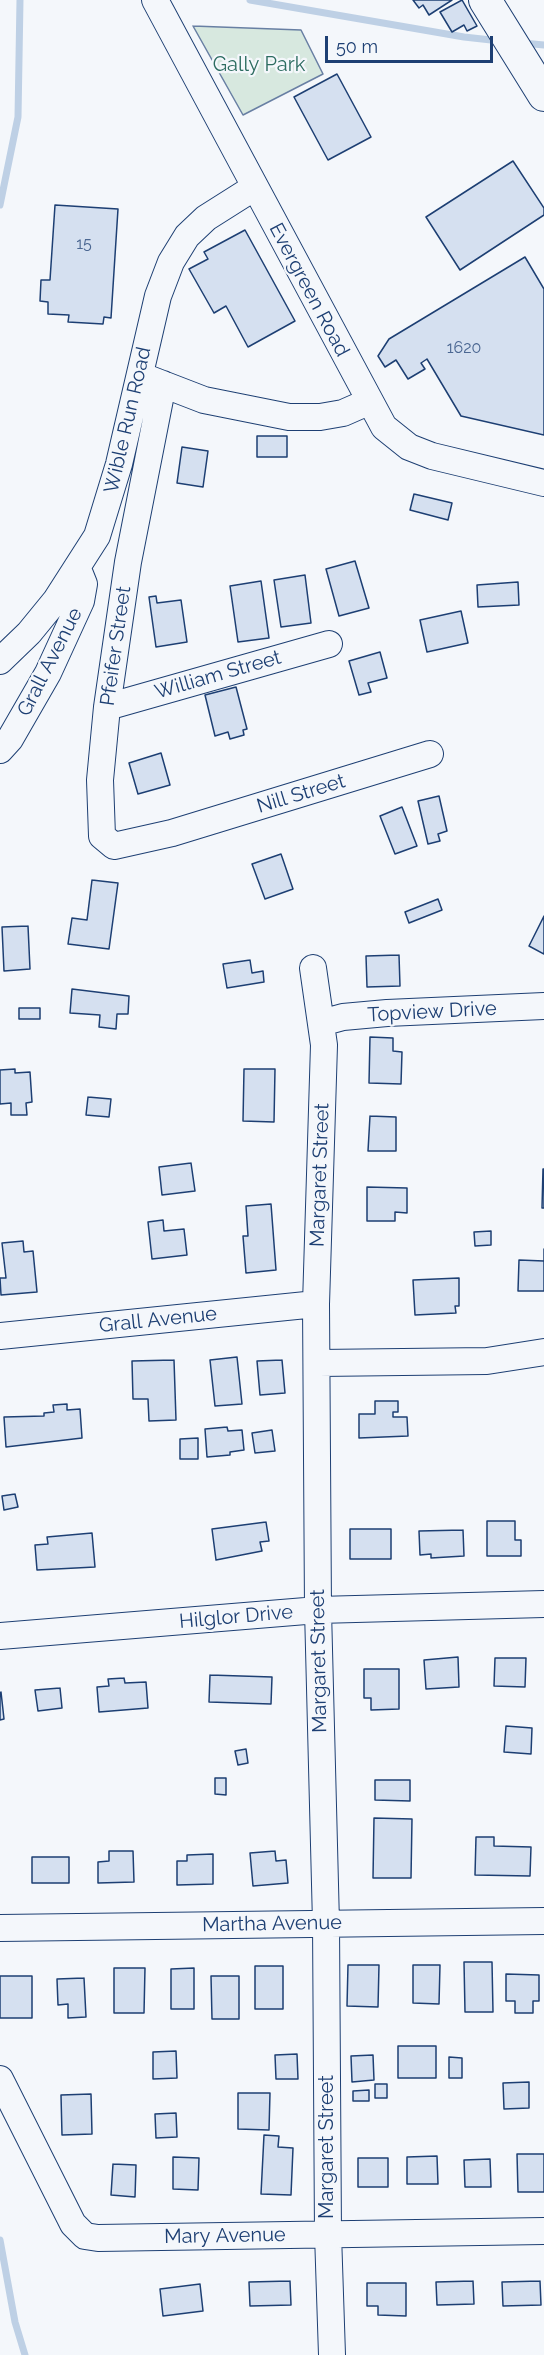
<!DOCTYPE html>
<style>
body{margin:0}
#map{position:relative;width:544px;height:2355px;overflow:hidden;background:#f4f7fb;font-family:Raleway,sans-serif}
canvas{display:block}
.scale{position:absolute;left:325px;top:36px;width:168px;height:27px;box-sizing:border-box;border:3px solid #1d3f73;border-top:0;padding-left:8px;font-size:18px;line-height:21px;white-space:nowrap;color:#1d3f73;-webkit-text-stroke:4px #f4f7fb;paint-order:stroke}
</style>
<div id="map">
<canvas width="544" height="2355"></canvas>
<div class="scale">50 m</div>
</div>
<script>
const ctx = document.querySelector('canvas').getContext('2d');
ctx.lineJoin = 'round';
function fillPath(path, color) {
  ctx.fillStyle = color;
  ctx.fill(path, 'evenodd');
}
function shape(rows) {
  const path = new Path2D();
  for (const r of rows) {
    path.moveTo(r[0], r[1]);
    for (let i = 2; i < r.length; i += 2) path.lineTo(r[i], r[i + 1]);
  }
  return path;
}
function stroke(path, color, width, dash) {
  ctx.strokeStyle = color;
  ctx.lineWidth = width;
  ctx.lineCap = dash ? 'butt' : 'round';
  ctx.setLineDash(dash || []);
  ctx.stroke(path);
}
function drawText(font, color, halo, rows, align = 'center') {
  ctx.font = font + ' Raleway,sans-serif';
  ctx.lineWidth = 4.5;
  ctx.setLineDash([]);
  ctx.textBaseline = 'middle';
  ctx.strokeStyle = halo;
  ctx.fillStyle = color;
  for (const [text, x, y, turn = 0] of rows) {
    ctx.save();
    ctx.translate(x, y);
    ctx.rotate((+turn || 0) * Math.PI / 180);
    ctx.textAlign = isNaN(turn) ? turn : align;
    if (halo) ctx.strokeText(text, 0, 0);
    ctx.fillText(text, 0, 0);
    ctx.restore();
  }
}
const green = shape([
 [193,26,301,30,323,74,243,115,193,26]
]);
fillPath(green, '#d7e8df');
stroke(green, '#687fa3', 1.5);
stroke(shape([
 [250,0,464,37,500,41],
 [523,43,544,45],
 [0,205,18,117,20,0],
 [0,2240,15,2322,25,2355]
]), '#bed0e5', 7);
const building = shape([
 [413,0,452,0,429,15,423,5,419,8,413,0],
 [462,0,477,26,467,31,464,25,452,32,440,12,462,0],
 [337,74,371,137,328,160,294,97,337,74],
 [513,161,544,208,544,215,460,270,426,217,513,161],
 [55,205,118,209,111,318,104,317,103,324,68,322,69,315,48,314,48,302,40,301,41,280,50,280,55,205],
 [245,230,295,321,248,347,226,306,214,313,189,269,208,259,204,252,245,230],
 [525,257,544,289,544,435,461,416,427,359,421,363,425,369,408,379,396,360,385,367,378,356,389,339,525,257],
 [257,436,287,436,287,457,257,457,257,436],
 [182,447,208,451,203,487,177,483,182,447],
 [414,494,452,503,448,520,410,510,414,494],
 [355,561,369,608,339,616,326,569,355,561],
 [305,575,311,623,281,627,274,580,305,575],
 [261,581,269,638,238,642,230,586,261,581],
 [518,582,519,605,478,607,477,585,518,582],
 [156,596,157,603,181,600,187,642,156,647,149,597,156,596],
 [461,611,468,643,427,652,420,620,461,611],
 [380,652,387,678,368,683,371,692,359,695,349,661,380,652],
 [236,687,247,729,243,730,244,735,230,739,228,732,215,736,205,695,236,687],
 [161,753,170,785,138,794,129,763,161,753],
 [439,796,447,831,438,834,440,841,428,844,418,801,439,796],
 [402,807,417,846,395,854,380,816,402,807],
 [281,854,293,889,265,899,252,864,281,854],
 [92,880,118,883,109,949,68,944,72,918,87,920,92,880],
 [438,899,442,910,409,923,405,912,438,899],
 [544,916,544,954,529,946,544,916],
 [28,926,30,969,4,971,2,927,28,926],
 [399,955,400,986,367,987,366,956,399,955],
 [250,960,252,973,263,971,264,982,227,988,223,964,250,960],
 [72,989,129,996,128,1014,117,1014,116,1029,99,1027,100,1015,70,1013,72,989],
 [19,1008,40,1008,40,1019,19,1019,19,1008],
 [370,1037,393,1038,393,1051,402,1052,401,1084,369,1083,370,1037],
 [15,1069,15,1073,30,1072,32,1102,26,1103,27,1115,11,1115,11,1103,0,1104,0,1070,15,1069],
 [244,1069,275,1069,274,1122,243,1121,244,1069],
 [88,1097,111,1099,109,1117,86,1115,88,1097],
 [370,1116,396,1117,396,1151,368,1151,370,1116],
 [191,1163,195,1191,162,1195,159,1167,191,1163],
 [543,1169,544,1169,544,1208,542,1208,543,1169],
 [367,1187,407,1188,407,1213,395,1212,395,1221,367,1221,367,1187],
 [271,1204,276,1270,246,1273,243,1236,248,1236,246,1206,271,1204],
 [163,1220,164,1231,184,1229,187,1255,152,1259,148,1222,163,1220],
 [491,1231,491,1245,475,1246,474,1232,491,1231],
 [23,1241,24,1252,33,1251,37,1292,1,1295,0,1278,6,1278,2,1243,23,1241],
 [544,1249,544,1291,518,1291,519,1260,544,1261,544,1249],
 [459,1278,459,1306,455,1306,456,1313,415,1315,413,1280,459,1278],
 [237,1357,242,1404,215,1406,210,1360,237,1357],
 [174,1360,176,1420,149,1421,148,1399,133,1399,132,1361,174,1360],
 [282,1360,285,1393,260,1395,257,1361,282,1360],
 [375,1401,398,1401,398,1412,393,1412,393,1417,407,1417,408,1436,359,1438,359,1414,375,1414,375,1401],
 [67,1404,67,1410,80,1409,82,1438,6,1447,4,1417,44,1416,44,1413,54,1412,53,1405,67,1404],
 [227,1427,228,1431,242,1430,244,1450,230,1452,230,1455,207,1457,205,1429,227,1427],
 [272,1430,275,1451,255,1453,252,1433,272,1430],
 [198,1438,198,1459,180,1459,180,1439,198,1438],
 [15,1494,18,1507,4,1510,2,1496,15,1494],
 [487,1521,515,1521,515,1540,521,1540,521,1556,487,1556,487,1521],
 [266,1522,269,1541,260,1542,262,1551,216,1560,212,1529,266,1522],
 [350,1529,391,1529,391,1559,350,1559,350,1529],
 [463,1530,464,1556,431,1558,431,1554,420,1555,419,1531,463,1530],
 [92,1533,95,1567,37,1570,35,1545,48,1544,47,1537,92,1533],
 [458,1657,459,1687,426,1689,424,1660,458,1657],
 [495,1658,526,1658,525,1687,494,1686,495,1658],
 [364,1669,399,1669,399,1709,371,1710,371,1698,364,1698,364,1669],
 [210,1675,272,1677,271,1704,209,1702,210,1675],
 [124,1678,125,1683,146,1682,148,1708,99,1712,97,1687,109,1686,108,1679,124,1678],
 [60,1688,62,1708,38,1711,35,1690,60,1688],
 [1,1692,4,1719,0,1720,0,1693,1,1692],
 [506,1726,532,1728,531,1754,504,1752,506,1726],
 [246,1749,248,1763,238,1765,235,1751,246,1749],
 [215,1778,226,1778,226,1795,215,1794,215,1778],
 [375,1780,410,1780,410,1801,375,1800,375,1780],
 [374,1818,412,1819,411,1878,373,1878,374,1818],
 [476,1837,494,1837,494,1846,531,1847,530,1876,475,1875,476,1837],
 [109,1851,133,1851,134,1882,98,1883,98,1862,109,1861,109,1851],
 [275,1851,276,1861,286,1860,288,1883,253,1886,250,1853,275,1851],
 [213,1854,213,1884,177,1885,177,1861,187,1861,187,1855,213,1854],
 [32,1857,69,1857,69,1883,32,1883,32,1857],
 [464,1962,492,1962,493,2012,465,2012,464,1962],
 [348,1965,379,1965,378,2007,347,2006,348,1965],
 [413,1965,440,1965,439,2004,413,2003,413,1965],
 [255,1966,283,1966,283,2009,255,2009,255,1966],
 [114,1968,145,1968,144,2013,114,2013,114,1968],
 [194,1968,194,2009,171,2009,171,1969,194,1968],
 [506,1974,539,1975,539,2001,533,2001,533,2013,515,2013,515,2001,506,2001,506,1974],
 [0,1976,32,1976,32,2018,0,2018,0,1976],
 [211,1976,239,1976,239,2019,212,2019,211,1976],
 [84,1978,86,2017,68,2018,68,2004,58,2005,57,1979,84,1978],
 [398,2046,436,2046,436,2078,398,2078,398,2046],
 [176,2051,177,2078,153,2079,153,2052,176,2051],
 [297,2054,298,2079,276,2079,275,2055,297,2054],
 [373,2055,374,2080,352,2082,351,2056,373,2055],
 [449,2057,462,2058,462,2078,449,2078,449,2057],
 [529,2082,529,2108,504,2109,503,2083,529,2082],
 [375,2084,387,2084,387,2098,375,2098,375,2084],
 [369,2090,369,2101,353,2101,353,2091,369,2090],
 [238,2093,270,2093,269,2130,238,2129,238,2093],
 [91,2094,92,2134,62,2135,61,2095,91,2094],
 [176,2113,177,2137,156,2138,155,2114,176,2113],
 [264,2135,279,2136,278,2147,293,2148,291,2195,261,2194,264,2135],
 [517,2154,544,2154,544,2192,518,2192,517,2154],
 [437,2156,438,2184,407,2184,407,2157,437,2156],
 [173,2157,199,2158,198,2190,173,2189,173,2157],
 [358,2158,388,2158,388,2187,358,2187,358,2158],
 [490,2159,491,2187,465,2187,464,2160,490,2159],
 [113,2164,136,2165,135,2197,111,2195,113,2164],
 [290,2281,291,2305,250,2306,249,2282,290,2281],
 [473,2281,474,2304,437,2305,436,2282,473,2281],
 [540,2281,541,2305,503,2306,502,2282,540,2281],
 [367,2283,406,2283,406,2316,378,2315,378,2306,367,2306,367,2283],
 [200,2284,203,2311,163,2316,160,2289,200,2284]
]);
fillPath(building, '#d5e0f0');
stroke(building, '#1d3f73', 1.5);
const minor = shape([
 [155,0,384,427,409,447,432,456,544,483],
 [147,378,204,400,289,417,320,417,343,413,368,402],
 [163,384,128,562,107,707,100,780,102,836,114,846,172,833,430,754],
 [0,661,29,633,56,600,97,536,119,464,158,296,171,262,187,236,206,218,255,187],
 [107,707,329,644],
 [0,750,10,739,48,673,81,601,84,584,78,569],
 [313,968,324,1045,316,1304,318,1610,326,1923,328,2234,332,2355],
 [321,1023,343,1017,387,1013,544,1006],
 [0,1336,316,1304],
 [319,1363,487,1361,544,1352],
 [0,1636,318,1610,544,1604],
 [0,1928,544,1921],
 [0,2079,73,2224,85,2236,98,2238,544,2231]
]);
const major = shape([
 [485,0,544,95]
]);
stroke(minor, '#1d3f73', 28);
stroke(major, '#1d3f73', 34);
stroke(minor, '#f4f7fb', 26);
stroke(major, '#f4f7fb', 32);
drawText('16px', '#4b6792', null, [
 ["15",84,244],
 ["1620",464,348]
]);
drawText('20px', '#2c6c60', '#f4f7fb', [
 ["Gally Park",259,65]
]);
drawText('20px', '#1d3f73', '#f4f7fb', [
 ["Evergreen Road",309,290,62],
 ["Wible Run Road",128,420,-77],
 ["Pfeifer Street",116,646,-82],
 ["Grall Avenue",50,662,-63],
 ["William Street",218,675,-16],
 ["Nill Street",301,794,-17],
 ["Topview Drive",432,1012,-3],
 ["Margaret Street",320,1175,-88],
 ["Grall Avenue",158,1320,-6],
 ["Hilglor Drive",236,1617,-5],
 ["Margaret Street",319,1661,-91],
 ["Martha Avenue",272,1924,-1],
 ["Margaret Street",327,2147,-90],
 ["Mary Avenue",225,2236,-1]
]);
</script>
